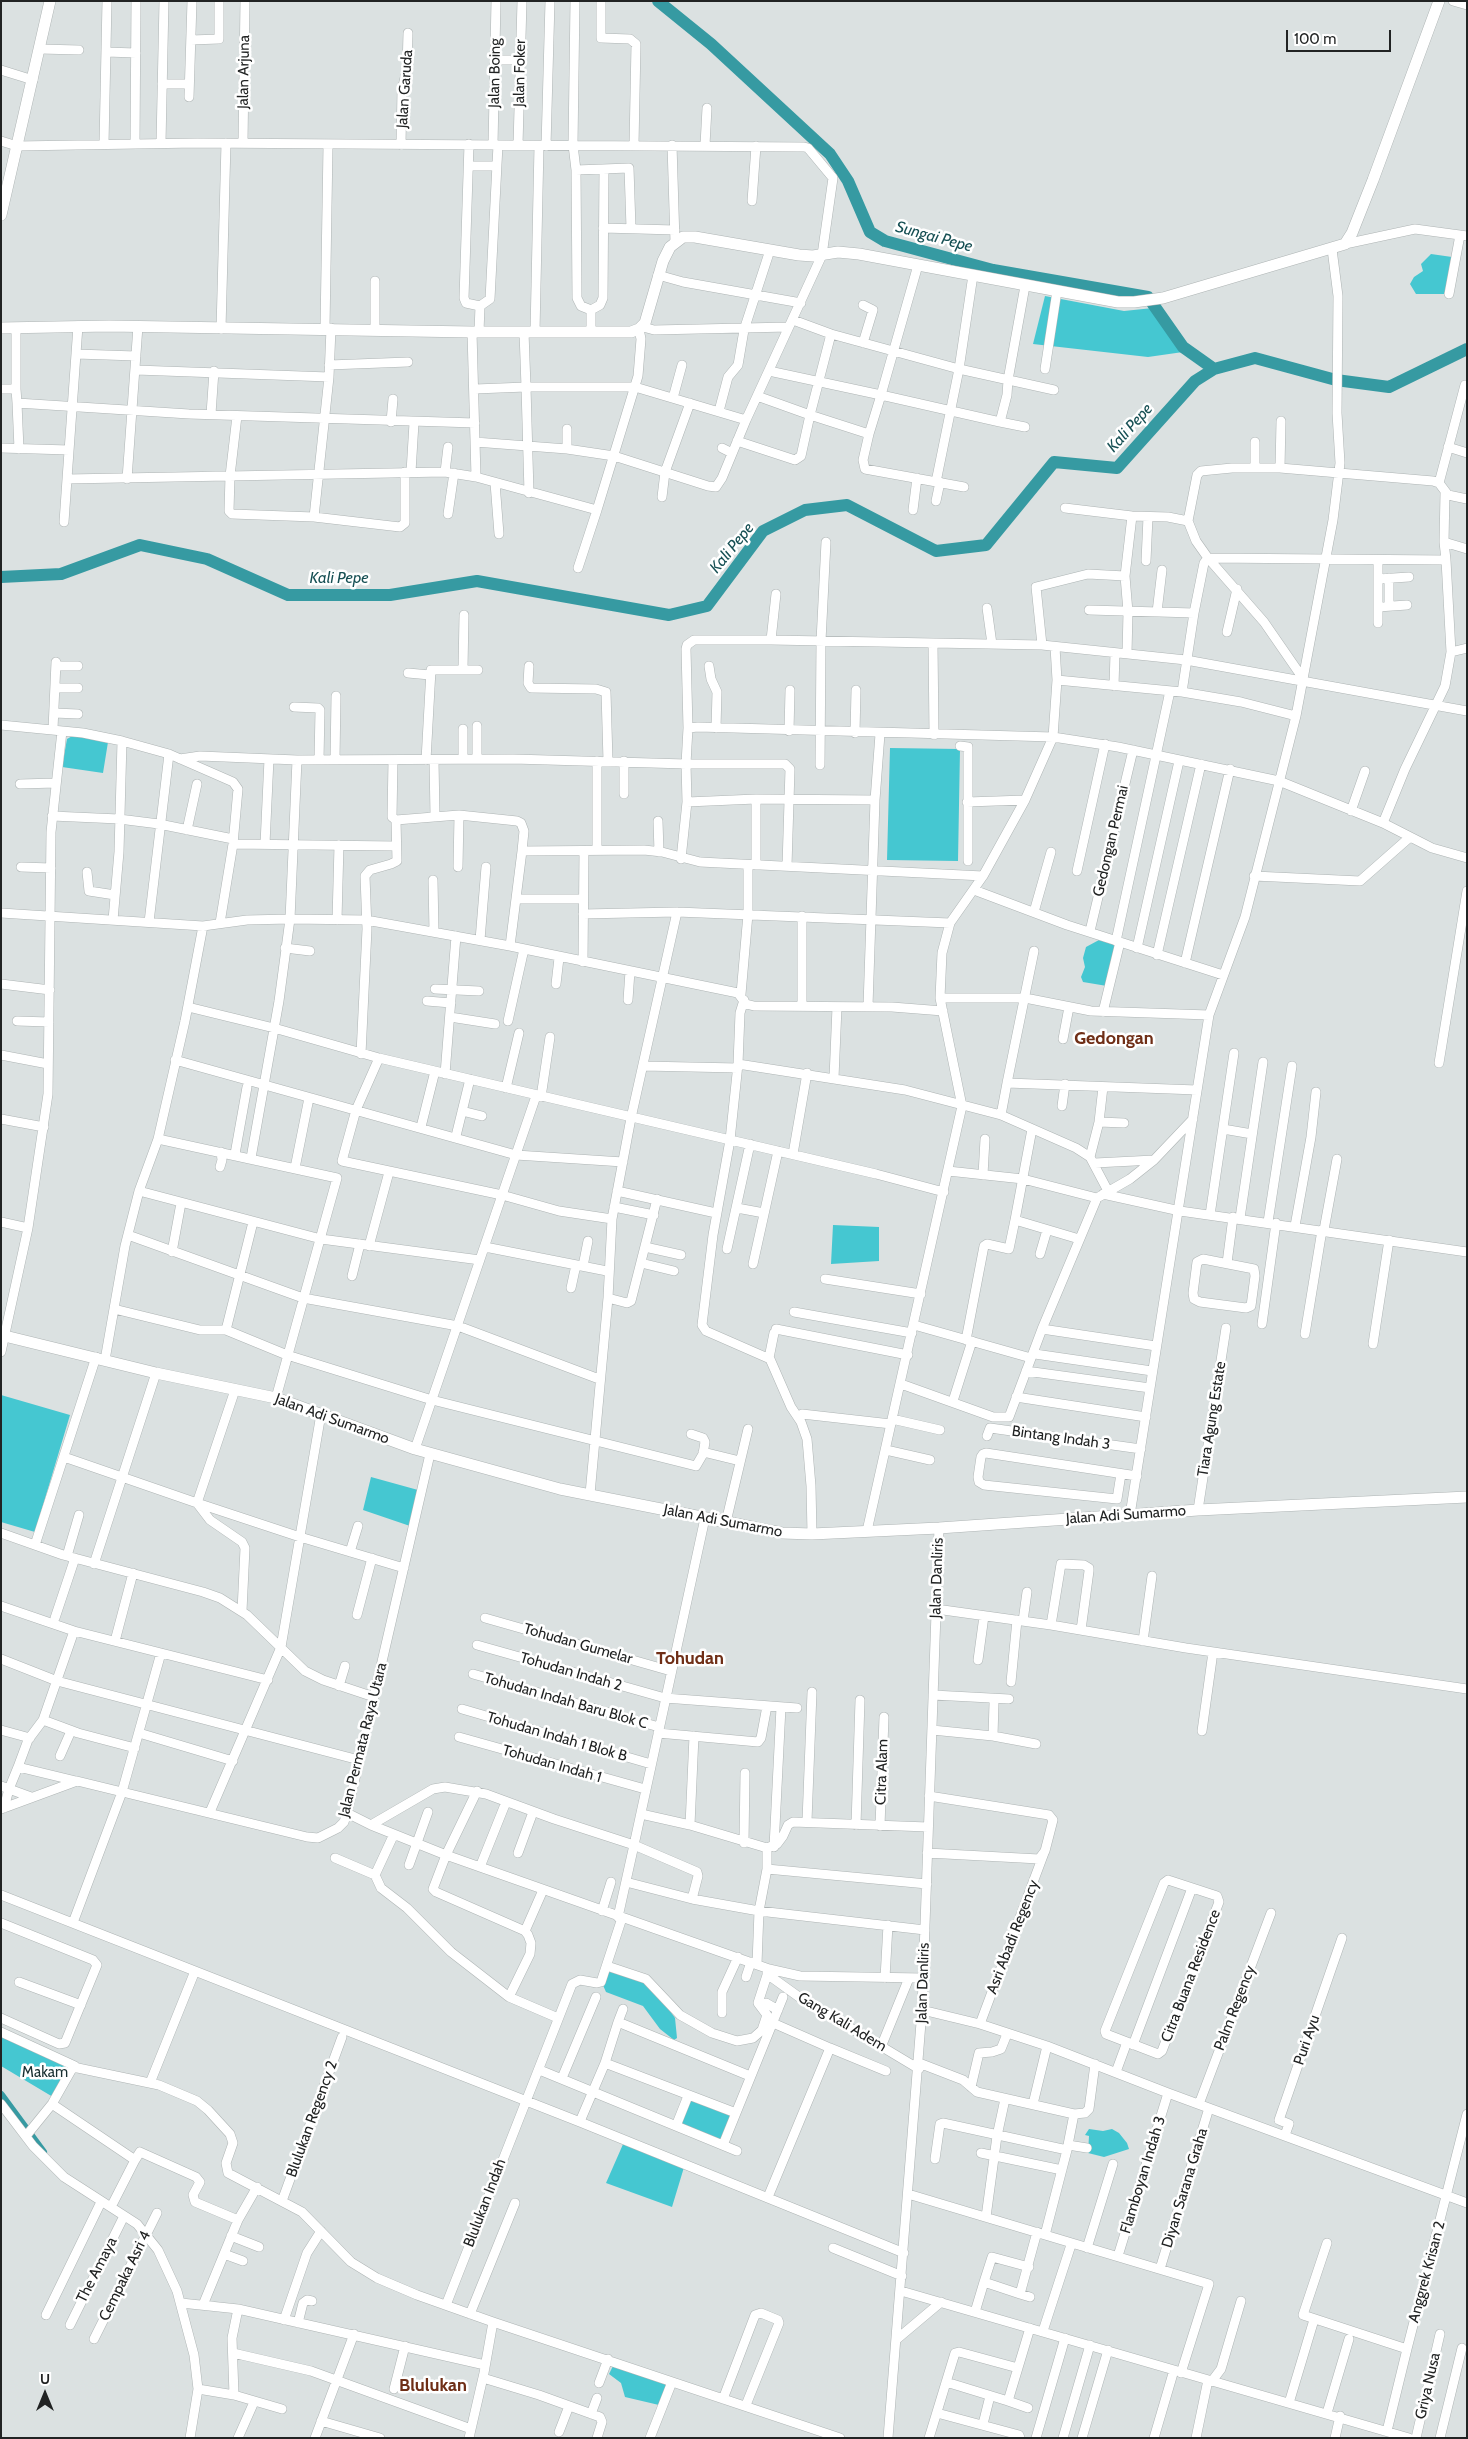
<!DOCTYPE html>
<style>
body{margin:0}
#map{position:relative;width:1468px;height:2439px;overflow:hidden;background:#dbe1e1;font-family:Cabin,sans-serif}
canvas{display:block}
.frame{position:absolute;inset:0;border:2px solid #212323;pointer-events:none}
.north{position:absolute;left:20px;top:2369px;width:50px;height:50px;-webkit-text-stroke:4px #fff;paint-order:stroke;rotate:0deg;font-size:14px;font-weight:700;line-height:20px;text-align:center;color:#212323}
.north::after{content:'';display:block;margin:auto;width:18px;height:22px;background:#212323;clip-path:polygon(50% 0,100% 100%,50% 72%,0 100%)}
.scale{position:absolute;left:1286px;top:30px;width:105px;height:22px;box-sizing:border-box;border:2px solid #212323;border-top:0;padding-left:6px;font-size:15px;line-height:18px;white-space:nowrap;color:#212323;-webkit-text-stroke:4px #fff;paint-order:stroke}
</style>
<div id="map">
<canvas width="1468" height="2439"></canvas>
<div class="frame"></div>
<div class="north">U</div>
<div class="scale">100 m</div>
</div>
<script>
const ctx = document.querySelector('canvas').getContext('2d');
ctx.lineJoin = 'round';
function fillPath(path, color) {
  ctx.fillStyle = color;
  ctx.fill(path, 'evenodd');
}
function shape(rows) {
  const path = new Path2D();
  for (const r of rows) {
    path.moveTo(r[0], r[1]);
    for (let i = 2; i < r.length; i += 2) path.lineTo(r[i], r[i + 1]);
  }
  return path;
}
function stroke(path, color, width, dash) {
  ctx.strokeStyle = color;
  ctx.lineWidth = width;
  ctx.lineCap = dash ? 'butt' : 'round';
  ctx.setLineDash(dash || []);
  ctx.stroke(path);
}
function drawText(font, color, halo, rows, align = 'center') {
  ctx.font = font + ' Cabin,sans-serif';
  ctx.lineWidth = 5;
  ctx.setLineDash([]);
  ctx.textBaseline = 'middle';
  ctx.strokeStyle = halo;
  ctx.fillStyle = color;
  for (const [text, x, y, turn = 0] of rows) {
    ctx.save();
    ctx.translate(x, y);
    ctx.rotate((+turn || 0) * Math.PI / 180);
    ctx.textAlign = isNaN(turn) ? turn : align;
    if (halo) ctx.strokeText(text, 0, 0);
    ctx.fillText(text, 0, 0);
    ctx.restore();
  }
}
fillPath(shape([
 [1431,254,1452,257,1447,294,1416,294,1410,284,1414,277,1423,271,1421,264],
 [1045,296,1124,311,1153,308,1183,352,1148,357,1033,344],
 [74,735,108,742,103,773,62,767,67,739],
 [890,748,960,749,958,861,887,860],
 [1099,940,1118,945,1107,986,1083,982,1081,977,1085,967,1083,958,1086,947],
 [833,1225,879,1227,879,1261,831,1264],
 [1,1395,70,1415,35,1532,1,1522],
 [371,1477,418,1490,410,1526,363,1510],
 [609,1969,642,1980,660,1996,675,2018,677,2038,674,2040,660,2029,643,2006,606,1992,602,1983],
 [1,2035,71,2067,53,2097,1,2066],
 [689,2099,732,2114,721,2142,678,2124],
 [1089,2129,1103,2131,1112,2129,1119,2133,1127,2143,1129,2149,1104,2157,1088,2153,1089,2136,1085,2135],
 [624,2142,685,2164,672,2207,606,2183],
 [613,2366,665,2383,667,2385,659,2405,625,2397,621,2383,609,2374]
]), '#45c7d1');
stroke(shape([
 [1,2095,43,2152]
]), '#369aa2', 8);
stroke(shape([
 [658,1,711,44,830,154,848,181,870,232,885,241,993,270,1148,297,1183,347,1214,369],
 [1,577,61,574,140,545,207,559,288,595,390,595,477,581,669,615,707,606,763,531,805,510,847,505,936,551,986,545,1054,462,1117,468,1195,381,1214,369,1255,358,1336,380,1389,387,1467,349]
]), '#369aa2', 12);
const minor = shape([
 [575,1,573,145,576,170],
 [601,1,601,38,630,39,636,44,634,145],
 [1453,1,1467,5],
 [191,40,219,39,219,1],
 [40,49,79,50],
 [106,52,136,53],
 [495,60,521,60],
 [1,70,33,80],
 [162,84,189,84],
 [189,97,192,1],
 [1,141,17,146,197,143,804,147,808,148,833,178,822,255,746,420,722,478,716,487,708,486,614,456,567,449,475,442],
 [161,143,164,1],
 [243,143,245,1],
 [104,144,107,1],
 [135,144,136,1],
 [469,144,464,298,466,303,480,306],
 [401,145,402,90,407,69,408,33],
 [493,145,496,1],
 [518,145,522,1],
 [672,145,675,242],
 [705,145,707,108],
 [546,146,550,1],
 [469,166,496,166],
 [752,201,756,146],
 [603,228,675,230],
 [1345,244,1415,229,1467,236],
 [918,265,881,395,1000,422,1007,395,1008,380,1025,286],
 [658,275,683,282,801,303],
 [973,275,959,369,1054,390],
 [375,281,375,329],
 [1449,294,1460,235],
 [863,305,873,310,863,343],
 [591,310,581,306,577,298,576,170,629,168,631,228],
 [793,320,831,334,959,369,936,482],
 [643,327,654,330,789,327],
 [325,328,328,146],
 [221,329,226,143],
 [472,332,476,477],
 [479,332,480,306,490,299,498,145],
 [535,332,539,146],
 [591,332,591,310,600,305,603,298,604,169],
 [831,334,810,415,869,434,863,460,865,469,964,487],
 [76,354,136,356],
 [329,365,408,362],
 [1045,369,1057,291],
 [136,370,329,377],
 [769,371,881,395,869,434],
 [1,389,16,389,17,403,189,414,475,423],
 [16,389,16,328],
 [475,389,526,387,524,332],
 [673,398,682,365],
 [17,403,19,449],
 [719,411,728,377,738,365,744,330,770,250],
 [211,414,214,371],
 [237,416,230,476,229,511,232,514,314,517,400,527,405,523,405,472],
 [391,422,393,399],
 [1000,422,1025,427],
 [567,429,567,449],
 [737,441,795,460,801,456,810,415,757,396],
 [1448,447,1467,453],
 [1,448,69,450],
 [722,448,732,453],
 [1255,468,1255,442],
 [1280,468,1281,421],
 [411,472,414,423],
 [445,472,448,447],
 [67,479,78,326],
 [127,479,138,326],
 [495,483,499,534],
 [1439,483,1465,385],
 [529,493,526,387,635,387,746,420],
 [1445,493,1444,542,1467,549],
 [662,497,665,472,690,403],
 [936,501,940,482],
 [1065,508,1132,516,1168,517,1188,521,1196,541,1208,558,1264,622,1302,677],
 [913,510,917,478],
 [448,514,454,473],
 [314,517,329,377,331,328],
 [1188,521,1197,475,1201,471,1232,468,1280,468,1433,481,1439,483,1448,495,1467,499],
 [64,522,67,479,445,472,476,477,597,510,638,376,641,339,639,329],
 [1444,542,1446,560],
 [1146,561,1148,517],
 [578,568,597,510],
 [1125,576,1132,516],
 [1389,578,1389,606],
 [1378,579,1409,577],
 [1378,607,1407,605],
 [987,608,992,644],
 [1089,610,1194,613],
 [1157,612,1162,570],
 [1378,623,1378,561],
 [1227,632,1237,589],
 [771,640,776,594],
 [933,643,934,735],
 [1042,645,1036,587,1088,574,1125,576,1128,612,1127,654],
 [1451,652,1467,648],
 [56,666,78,666],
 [529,666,528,683,531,688,596,689,606,692,608,761],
 [709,666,711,679,717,692,716,728],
 [463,669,464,615],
 [408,673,430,675],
 [1057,680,1182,692,1241,702,1296,716],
 [1114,686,1115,653],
 [55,688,78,688],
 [1182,692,1194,613,1204,563,1208,558,1446,560,1451,652,1445,686,1405,769,1383,823],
 [294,707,318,708,320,710,319,760],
 [54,713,78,714],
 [1,725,83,733,122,741,169,754,233,782,238,789,233,844,220,923],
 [477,726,477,759],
 [688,728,686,649,687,645,694,640,771,640,1042,645,1186,660,1467,711],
 [53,729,56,662],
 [789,731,790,690],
 [855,733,856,690],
 [960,746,968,747,968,861],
 [180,759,200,756,297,760,513,759,686,764,688,728,698,727,1053,737,1118,747,1279,781,1383,823,1432,848,1467,858],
 [463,759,463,729],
 [335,760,336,696],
 [393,760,392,817,396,820],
 [426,760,431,670,478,670],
 [434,760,435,816],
 [597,761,597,850],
 [820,765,821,641,826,542],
 [20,784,56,783],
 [624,794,624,761],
 [687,802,756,799,875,800],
 [967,802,1025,800],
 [1351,811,1365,771],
 [52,816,119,819,159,824,233,839],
 [658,821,659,852],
 [187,830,197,784],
 [233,844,396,846],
 [265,844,269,759],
 [681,859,687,802,686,764,785,764,790,769,787,866],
 [756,865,756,799],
 [21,867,51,868],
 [458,867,459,815],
 [1077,871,1105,744],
 [87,872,89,891,115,895],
 [1254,876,1360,881,1410,837],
 [433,880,434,932],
 [974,890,1067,925,1223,975],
 [517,899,583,899],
 [1034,912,1051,852],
 [1,913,203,926,247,920,290,919,366,920,510,946,738,993,746,1004,754,1006,892,1007,943,1011],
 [583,914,677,912,950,923],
 [802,916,802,1005],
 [113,920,119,852,122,741],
 [337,920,339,845],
 [149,922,169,754],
 [1090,931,1133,750],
 [480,940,486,867],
 [1116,941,1170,691],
 [510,946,522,851],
 [285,948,310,951],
 [1137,948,1179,761],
 [1157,955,1201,764],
 [583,962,584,851],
 [1185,963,1230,769],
 [1,984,50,990],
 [556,984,559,958],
 [435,989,479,991],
 [741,994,748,914,748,865],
 [940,998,1025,998,1091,1011,1209,1015],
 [628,1000,630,971],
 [744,1000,740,1013,738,1064,905,1090,1001,1115,1076,1148,1090,1157,1108,1191],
 [427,1001,451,1003],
 [868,1006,875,800,880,734],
 [188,1007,274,1028,379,1058,876,1174,944,1192],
 [1103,1012,1120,942],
 [450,1017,495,1024],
 [17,1021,49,1022],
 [508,1021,524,949],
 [1063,1039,1069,1007],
 [361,1054,367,929,365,876,370,870,391,864,397,861,396,820,459,815,517,821,521,823,524,831,522,851,644,850,662,852,700,862,983,876],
 [1,1055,48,1064],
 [379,1058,356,1110,342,1161,502,1195,559,1211,612,1219],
 [175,1060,516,1155,623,1162],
 [1439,1063,1467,891],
 [738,1064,730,1140,713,1235,702,1325,706,1331,770,1359,791,1407,801,1422,807,1439,811,1486,812,1534],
 [643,1066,738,1068],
 [445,1074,456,936],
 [834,1078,837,1007],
 [1007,1083,1034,951],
 [506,1088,519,1033],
 [541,1097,550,1037],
 [1062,1106,1065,1084],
 [462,1111,482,1116],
 [1001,1115,1007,1083,1197,1090],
 [1,1119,44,1127],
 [1099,1122,1124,1123],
 [421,1127,435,1071],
 [1032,1129,1015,1220,1079,1239],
 [1223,1129,1252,1134],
 [456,1136,470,1079],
 [158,1139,337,1178,276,1398],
 [235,1154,247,1087],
 [793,1154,807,1073],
 [1090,1157,1099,1122,1103,1087],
 [251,1158,279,1001,290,919,297,760],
 [1095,1163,1154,1160],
 [220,1167,222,1160,221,1152],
 [295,1168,309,1098],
 [948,1171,1023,1179,1097,1198],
 [983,1175,985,1139],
 [139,1191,321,1239,480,1260],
 [617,1191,716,1213],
 [1103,1194,1180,1211,1467,1252],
 [614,1207,654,1215],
 [737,1208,764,1213],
 [1210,1215,1234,1053],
 [1240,1218,1263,1062],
 [1,1222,28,1228],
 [253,1222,226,1330,287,1355,432,1400,696,1466,703,1454,705,1442,703,1438,691,1434],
 [1268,1222,1292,1066],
 [1295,1226,1311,1137,1316,1092],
 [1324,1230,1337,1159],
 [128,1235,303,1298,458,1326,599,1379],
 [369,1246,389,1172],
 [485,1247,607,1271],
 [645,1247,681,1255],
 [727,1249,750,1144],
 [172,1252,181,1203],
 [1040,1254,1047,1230],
 [1203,1259,1254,1269,1255,1276,1251,1306,1246,1308,1200,1302,1194,1299,1193,1293,1197,1262,1203,1259],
 [641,1263,674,1271],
 [1227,1263,1233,1217],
 [753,1264,778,1151],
 [583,1266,588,1241],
 [352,1276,360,1244],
 [825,1279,921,1294],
 [571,1288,576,1265],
 [608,1298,627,1303,631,1301,657,1199],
 [114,1309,200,1330,226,1330],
 [794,1312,912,1333],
 [1262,1324,1276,1223],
 [914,1325,1031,1358],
 [776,1329,908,1355],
 [1042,1329,1156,1346],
 [1305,1334,1322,1230],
 [966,1340,984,1246,987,1244,1009,1249,1015,1220],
 [1373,1344,1389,1240],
 [1,1352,28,1228,48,1094,51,832,62,731],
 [1035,1354,1152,1371],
 [769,1358,774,1333],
 [105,1360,125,1246,139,1191,158,1139,185,1021,203,926],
 [1026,1371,1150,1388],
 [901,1384,993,1417,1009,1417,1042,1329,1097,1198,1130,1179,1154,1160,1193,1119],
 [235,1390,197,1503,300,1537,404,1568],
 [1016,1397,1146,1417],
 [953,1401,972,1341],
 [802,1414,891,1424],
 [892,1419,940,1430],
 [987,1436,990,1428,1141,1449],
 [415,1449,536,1096],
 [886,1450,930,1460],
 [703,1452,740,1461],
 [64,1457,197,1503,210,1520,242,1542,245,1548,242,1611],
 [1121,1474,1117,1499,984,1485,979,1482,978,1477,981,1457,983,1454,986,1453,1137,1476],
 [590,1494,608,1298,612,1219,631,1118,677,912],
 [1198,1510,1226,1328],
 [1130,1515,1209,1015,1245,917,1296,716,1333,520,1340,463,1337,413,1338,296,1332,249],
 [726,1522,748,1429],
 [867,1531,962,1106,940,998,942,953,950,923,983,876,1025,800,1053,737,1057,680,1055,647],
 [1,1533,63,1555,203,1592,220,1598,247,1615,305,1671,323,1680,374,1697],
 [35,1545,96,1357],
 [350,1552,358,1526],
 [67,1556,79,1515],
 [94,1564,156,1373],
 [1,1606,74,1631,268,1680],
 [936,1609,1051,1625,1186,1648,1467,1689],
 [357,1615,372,1558],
 [55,1618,75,1558],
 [485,1618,671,1671],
 [1023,1621,1027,1592],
 [1051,1625,1061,1564,1084,1565,1089,1568,1089,1571,1081,1630],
 [115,1641,133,1573],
 [1143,1641,1152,1576],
 [477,1645,665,1698,797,1708],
 [1,1659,57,1681,359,1760],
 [978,1660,984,1616],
 [473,1674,659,1727],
 [1011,1682,1017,1620],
 [339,1686,345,1666],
 [933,1695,1009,1699],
 [462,1709,651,1764],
 [43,1720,74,1631],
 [1,1730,30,1738],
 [932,1730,993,1736,1036,1744],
 [1202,1731,1213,1652],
 [139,1733,233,1761],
 [658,1733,758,1742,761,1738,767,1706],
 [993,1736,994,1703],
 [459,1737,645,1789],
 [60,1756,71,1731],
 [18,1767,28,1740,43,1720,78,1733,135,1748],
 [1,1786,9,1789,18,1767,76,1781],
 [477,1791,446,1855,433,1889,436,1892,525,1931,528,1935,531,1943,530,1954,509,1997],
 [4,1808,9,1789,31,1797],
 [1,1809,77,1781,307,1837,318,1838,338,1828,344,1822,347,1813,430,1454],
 [210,1812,281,1647,321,1414],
 [347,1813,371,1825,446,1855,769,1969,800,1976,923,1978],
 [641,1814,690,1825,767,1848,777,1844,783,1836,788,1825,793,1822,928,1827],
 [807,1821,812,1692],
 [371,1825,433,1789,445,1787,486,1794,554,1819,634,1845,705,1518],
 [690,1825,694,1736],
 [856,1825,860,1700],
 [880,1826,884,1717],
 [394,1834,375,1875,381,1888,407,1908,451,1952,509,1997,558,2018],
 [744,1843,745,1773],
 [774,1847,781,1707],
 [518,1853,533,1812],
 [927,1853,1039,1859,1045,1851,1053,1820,1049,1815,929,1796],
 [335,1858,375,1875],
 [409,1865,428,1812],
 [480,1867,506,1802],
 [767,1869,927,1884],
 [1168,1880,1217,1896,1219,1902,1162,2051,1158,2054,1106,2034,1105,2031,1164,1883,1168,1880],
 [626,1882,692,1899,759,1911,925,1930],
 [1,1895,580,2122,904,2253],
 [602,1911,611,1882],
 [618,1917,634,1845,697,1872,698,1876,692,1899],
 [74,1920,122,1792,161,1653],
 [1,1923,93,1960,97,1965,65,2043,59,2044,1,2018],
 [525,1931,543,1890],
 [757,1964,759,1911,767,1869,767,1848],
 [607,1966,646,1979,680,2015,712,2033,737,2041,753,2038,762,2030,767,2015,758,2003,769,1969],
 [767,1974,799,1997,919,2069],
 [746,1977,751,1962],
 [885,1978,888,1925],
 [19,1982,81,2005],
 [766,2003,778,2010],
 [922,2010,980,2024,1047,2046,1168,2093,1467,2203],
 [722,2013,722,1992,738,1957],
 [618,2022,623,2009],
 [980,2024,1044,1853],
 [1,2032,75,2066],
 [1133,2045,1192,1888],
 [881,2047,909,1978],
 [830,2048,886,2071],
 [605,2063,736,2113],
 [919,2063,963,2080,977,2092,1074,2114,1067,2150,1045,2235],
 [542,2071,737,2151],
 [1116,2072,1127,2042],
 [562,2078,596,1997],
 [150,2083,195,1971],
 [971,2087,979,2053,992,2052,1001,2049,1007,2034],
 [1,2104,33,2146,64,2177,137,2224,158,2250,177,2291,194,2355,198,2389,190,2438],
 [52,2104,135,2160,111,2207],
 [1033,2104,1047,2046],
 [1199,2104,1271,1913],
 [1074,2114,1085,2113,1089,2109,1095,2064],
 [581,2119,605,2063,618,2022,750,2076],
 [676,2126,688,2096],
 [1285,2135,1289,2124,1279,2120,1342,1938],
 [26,2136,52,2104,73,2067,159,2085,197,2101,208,2110,230,2134,233,2143,226,2163,228,2173,302,2212,351,2262,377,2278,417,2295,493,2322,840,2438],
 [723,2145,783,1997],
 [1068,2145,1087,2148],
 [981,2153,1062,2170],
 [935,2159,940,2124,943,2123,1067,2150],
 [135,2160,140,2152,196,2177,200,2182,193,2195,195,2202,238,2220],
 [908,2194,1209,2284,1181,2373],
 [768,2197,830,2048,773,2023],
 [282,2201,342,2037],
 [986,2217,997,2136,1005,2099],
 [231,2236,259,2247],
 [1327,2243,1303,2315,1407,2349,1387,2431],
 [833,2248,902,2276],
 [1087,2248,1113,2164],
 [224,2254,243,2261],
 [1118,2256,1168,2093],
 [1160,2269,1209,2108],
 [984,2282,992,2257,1029,2267],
 [901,2291,1409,2438],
 [1020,2294,1030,2297],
 [181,2303,238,2309,485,2365],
 [203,2305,238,2220,257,2187],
 [446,2305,572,1984,580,1980,597,1983,601,1982,622,1918],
 [975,2312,984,2282,1020,2294,1037,2232],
 [470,2314,515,2203],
 [46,2315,101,2202],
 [284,2320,307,2253,321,2231],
 [298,2323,303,2303,307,2300,312,2301],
 [70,2325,124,2216],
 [1043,2331,1070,2248],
 [94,2339,157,2213],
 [897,2339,941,2302],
 [1407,2349,1467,2114],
 [233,2353,311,2371,471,2429],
 [483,2378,539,2395,600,2417,602,2422,597,2438],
 [1212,2381,1221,2369,1241,2301],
 [946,2382,1008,2401,1030,2328],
 [599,2383,608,2359],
 [198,2389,234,2395,282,2409],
 [394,2389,405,2346],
 [234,2395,232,2338,238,2309],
 [723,2399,755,2315,761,2313,778,2320,779,2323,746,2405],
 [1008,2401,1028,2408],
 [1289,2403,1313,2323],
 [937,2413,1019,2435,1020,2438],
 [1327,2413,1349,2339],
 [591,2414,597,2398],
 [321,2421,380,2438],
 [983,2424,990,2396],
 [559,2432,569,2406],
 [238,2438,254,2402],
 [315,2438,354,2334],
 [469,2438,484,2373,493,2322],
 [650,2438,672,2382],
 [888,2438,922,2010,939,1528],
 [929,2438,955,2353,959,2352,1018,2368],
 [1036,2438,1065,2338],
 [1063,2438,1090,2345],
 [1082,2438,1108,2350],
 [1154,2438,1174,2370],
 [1196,2438,1208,2380],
 [1335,2438,1340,2416],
 [1416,2438,1440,2334],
 [1440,2438,1462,2348]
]);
const major = shape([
 [1,215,50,1],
 [1,328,109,326,472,332,631,332,639,329,645,323,663,261,670,247,683,237,695,237,799,255,813,256,838,252,859,254,1118,302,1134,302,1163,298,1345,244,1352,233,1373,180,1439,1],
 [1,1335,156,1373,276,1398,415,1449,560,1489,782,1533,812,1534,939,1528,1198,1510,1467,1497]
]);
stroke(minor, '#aeb4b4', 10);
stroke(major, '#aeb4b4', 12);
stroke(minor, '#fff', 9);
stroke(major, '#fff', 11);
drawText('15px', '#212323', '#fff', [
 ["Jalan Arjuna",244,72,-89],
 ["Jalan Boing",495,73,-89],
 ["Jalan Foker",520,73,-89],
 ["Jalan Garuda",405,89,-86],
 ["Gedongan Permai",1111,841,-77],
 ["Jalan Adi Sumarmo",332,1419,20],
 ["Tiara Agung Estate",1212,1419,-81],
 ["Bintang Indah 3",1061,1438,8],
 ["Jalan Adi Sumarmo",1126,1515,-4],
 ["Jalan Adi Sumarmo",723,1521,11],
 ["Jalan Danliris",937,1578,-88],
 ["Tohudan Gumelar",578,1644,16],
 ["Tohudan Indah 2",571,1672,16],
 ["Tohudan Indah Baru Blok C",566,1701,16],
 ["Tohudan Indah 1 Blok B",557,1737,16],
 ["Jalan Permata Raya Utara",363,1740,-76],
 ["Tohudan Indah 1",552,1764,16],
 ["Citra Alam",882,1772,-88],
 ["Asri Abadi Regency",1013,1937,-69],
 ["Citra Buana Residence",1191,1976,-69],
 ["Jalan Danliris",923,1983,-88],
 ["Palm Regency",1235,2008,-69],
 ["Gang Kali Adem",842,2022,31],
 ["Puri Ayu",1307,2040,-71],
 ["Blulukan Regency 2",312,2119,-70],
 ["Flamboyan Indah 3",1143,2175,-73],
 ["Diyan Sarana Graha",1185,2188,-73],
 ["Blulukan Indah",485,2203,-69],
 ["The Amaya",97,2270,-63],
 ["Anggrek Krisan 2",1427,2272,-75],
 ["Cempaka Asri 4",125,2276,-64],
 ["Griya Nusa",1428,2386,-77]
]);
drawText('15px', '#182f31', '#fff', [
 ["Makam",45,2073]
]);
drawText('italic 16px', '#175054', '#fff', [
 ["Sungai Pepe",934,237,15],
 ["Kali Pepe",1130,428,-48],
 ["Kali Pepe",732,548,-51],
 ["Kali Pepe",339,578]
]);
drawText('bold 18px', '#6f2e16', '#fff', [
 ["Gedongan",1114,1039],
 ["Tohudan",690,1659],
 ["Blulukan",433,2386]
]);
</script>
